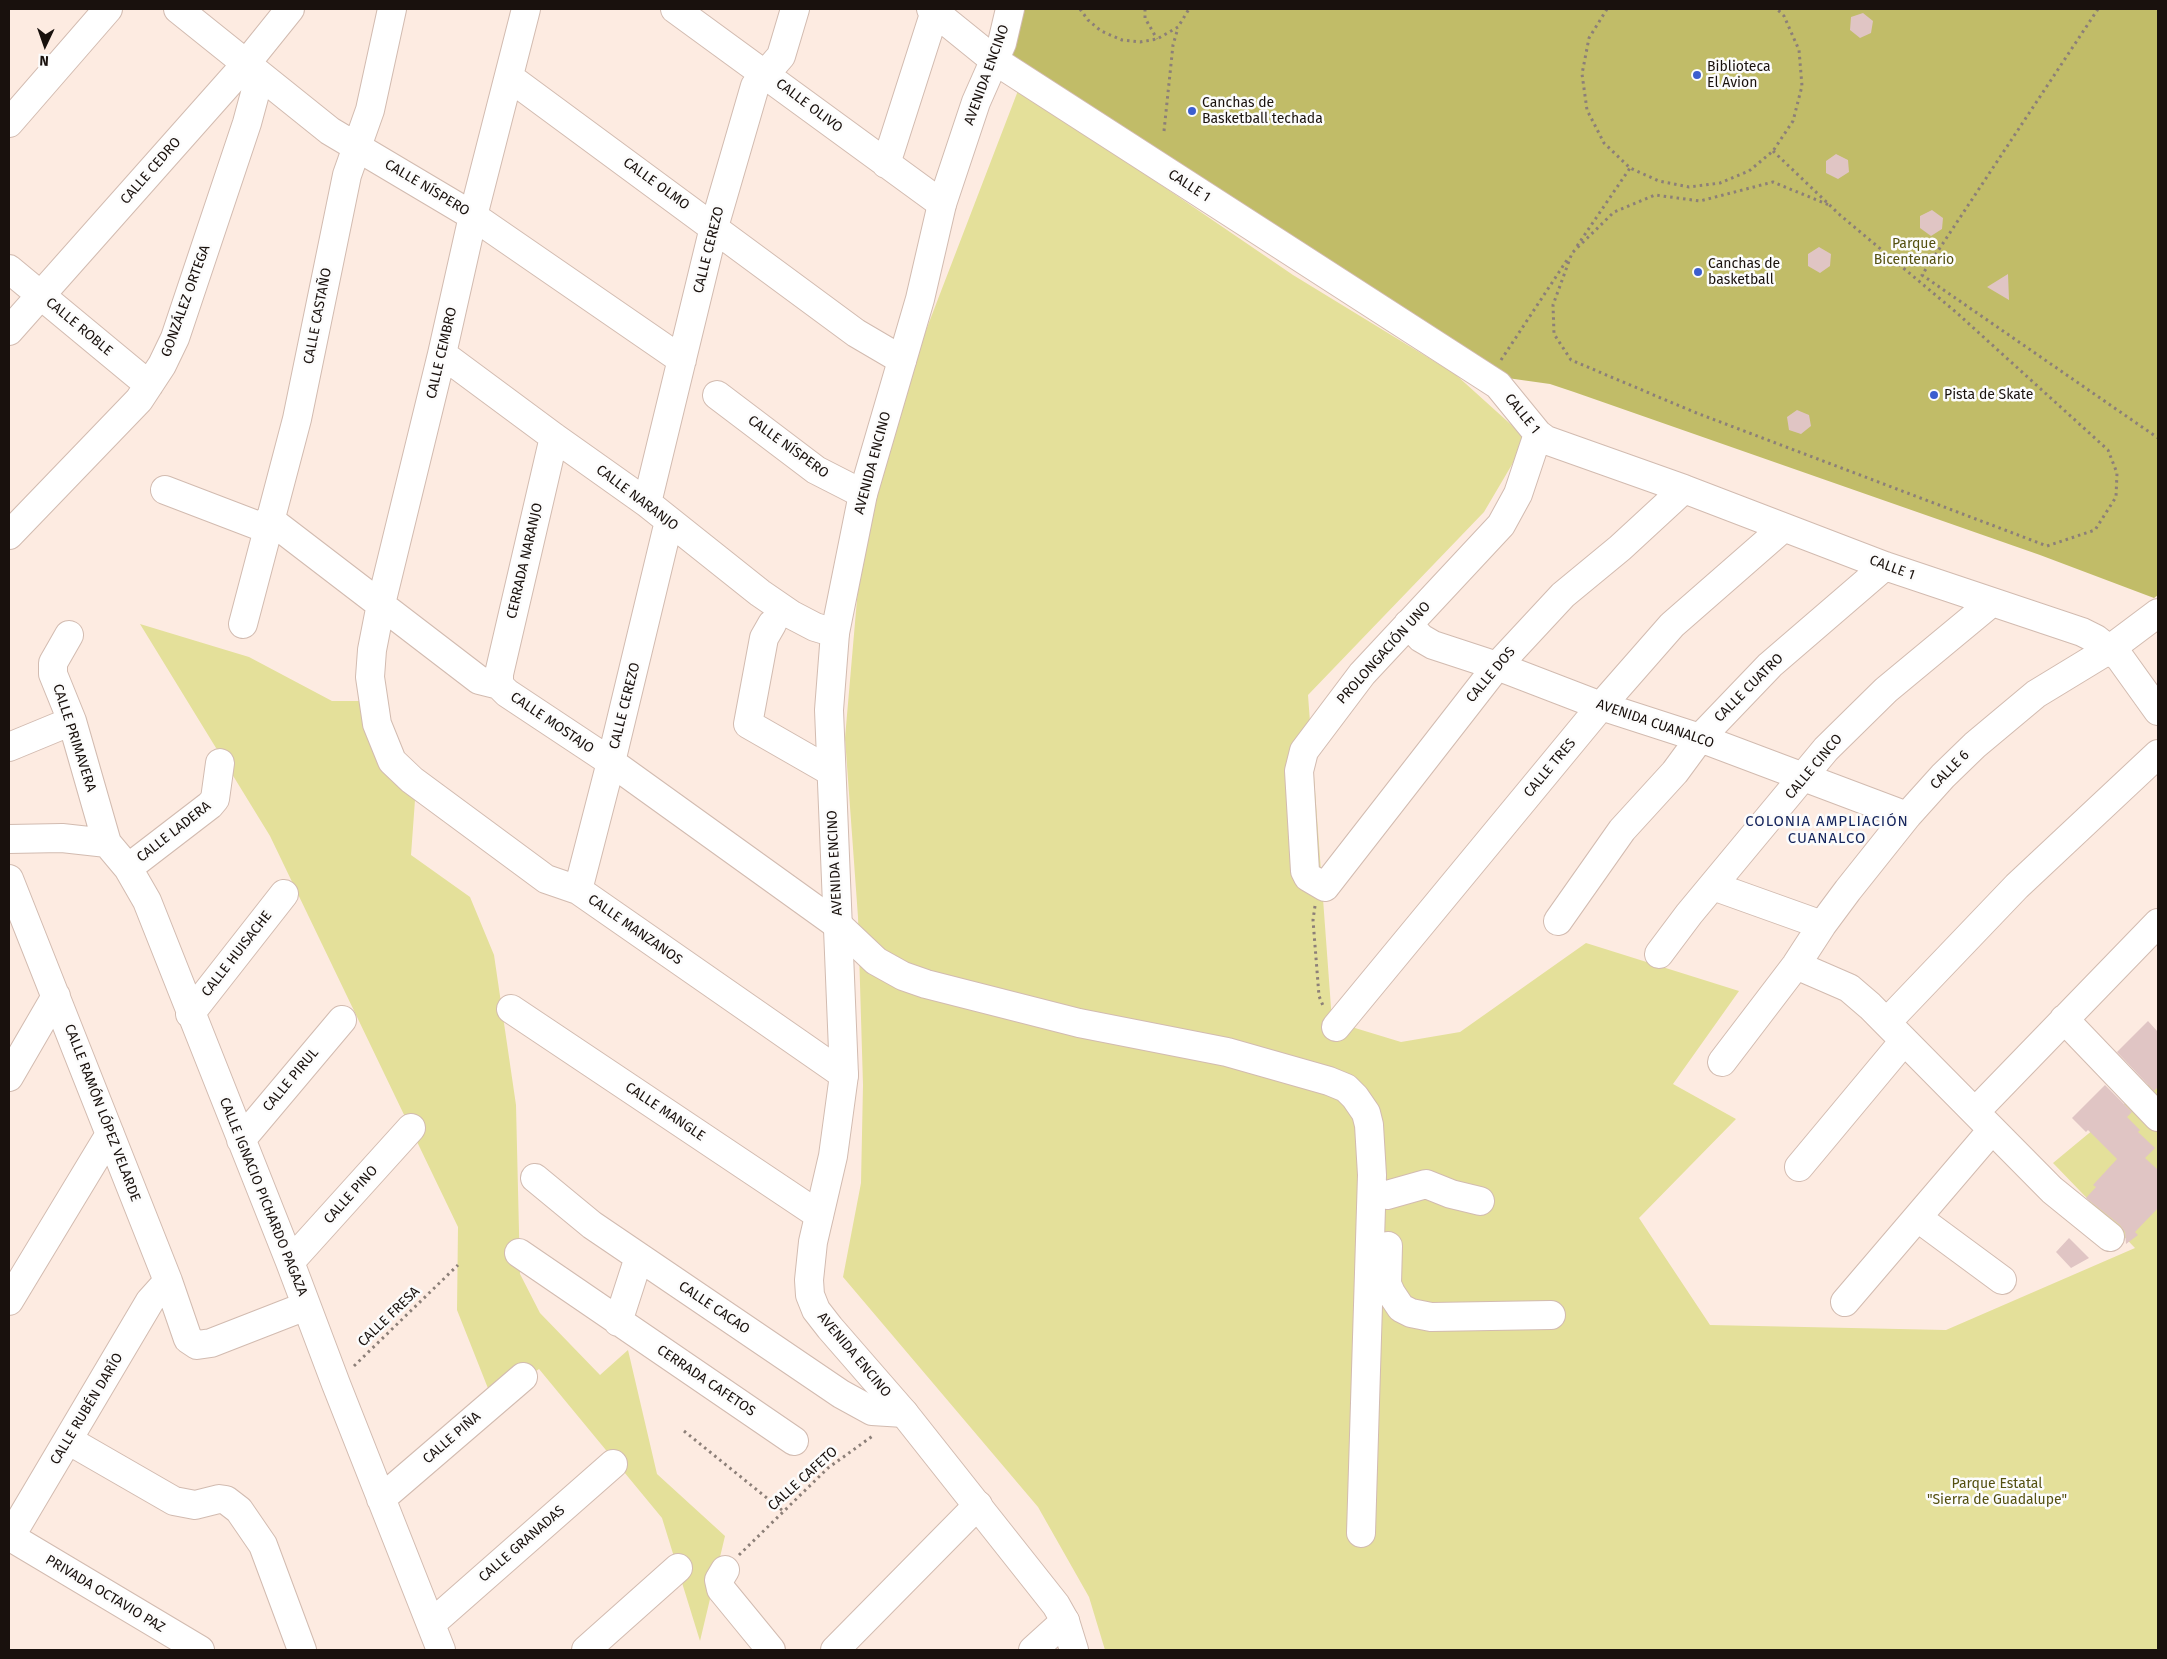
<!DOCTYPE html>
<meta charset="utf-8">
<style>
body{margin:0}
#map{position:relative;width:2167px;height:1659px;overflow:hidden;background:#fdebe1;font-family:"Fira Sans",sans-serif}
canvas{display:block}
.frame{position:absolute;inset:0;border:10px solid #19110d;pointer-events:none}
.north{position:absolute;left:20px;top:20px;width:50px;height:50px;-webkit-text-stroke:4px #fcfcfc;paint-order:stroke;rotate:183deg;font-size:14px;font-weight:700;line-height:20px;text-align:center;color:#19110d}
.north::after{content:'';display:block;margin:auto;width:18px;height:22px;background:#19110d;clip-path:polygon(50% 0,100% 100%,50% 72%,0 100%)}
</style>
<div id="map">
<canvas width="2167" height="1659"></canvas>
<div class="frame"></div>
<div class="north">N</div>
</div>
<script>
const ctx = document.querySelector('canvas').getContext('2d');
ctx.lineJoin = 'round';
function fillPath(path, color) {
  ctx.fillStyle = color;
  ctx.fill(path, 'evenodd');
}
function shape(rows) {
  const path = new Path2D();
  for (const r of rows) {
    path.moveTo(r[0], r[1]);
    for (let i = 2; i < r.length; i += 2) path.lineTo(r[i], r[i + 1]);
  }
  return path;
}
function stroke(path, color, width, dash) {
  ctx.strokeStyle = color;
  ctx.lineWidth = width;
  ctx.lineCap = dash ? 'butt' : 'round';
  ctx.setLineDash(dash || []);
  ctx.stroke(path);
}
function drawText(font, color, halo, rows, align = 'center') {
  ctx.font = font + ' "Fira Sans",sans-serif';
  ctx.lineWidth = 5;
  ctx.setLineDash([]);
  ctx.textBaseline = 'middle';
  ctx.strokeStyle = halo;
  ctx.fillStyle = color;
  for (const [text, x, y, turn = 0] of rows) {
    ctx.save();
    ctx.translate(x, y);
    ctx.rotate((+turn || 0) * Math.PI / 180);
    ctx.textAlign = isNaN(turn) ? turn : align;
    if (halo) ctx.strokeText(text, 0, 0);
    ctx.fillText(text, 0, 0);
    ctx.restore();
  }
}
fillPath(shape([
 [1019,88,1293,275,1455,374,1527,439,1484,512,1308,695,1332,1021,1401,1042,1460,1032,1586,943,1739,991,1673,1084,1736,1119,1639,1218,1710,1325,1946,1330,2135,1248,2053,1163,2158,1076,2158,1650,1105,1650,1089,1597,1038,1507,843,1277,861,1183,863,1085,858,917,845,738,867,484],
 [140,624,249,657,332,701,381,701,415,800,411,855,470,897,494,955,516,1105,520,1274,540,1313,600,1375,628,1350,657,1474,725,1536,700,1641,662,1518,539,1369,493,1401,457,1310,458,1227,270,836]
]), '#e4e09a');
fillPath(shape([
 [1022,9,2158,9,2158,595,2154,598,2040,555,1574,392,1550,384,1493,376,1009,58]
]), '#c1bc68');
fillPath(shape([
 [1863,13,1873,21,1871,33,1860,38,1850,30,1851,17],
 [1836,154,1848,160,1849,172,1838,179,1826,173,1826,161],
 [1932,210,1943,218,1942,229,1931,236,1920,228,1920,216],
 [1819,247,1831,254,1830,266,1820,273,1808,266,1808,254],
 [2008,274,2009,300,1987,287],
 [1797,410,1809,415,1811,426,1801,434,1789,430,1787,417],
 [2148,1021,2158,1032,2158,1087,2154,1091,2117,1052],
 [2105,1085,2132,1112,2127,1117,2140,1130,2138,1132,2155,1148,2145,1158,2158,1170,2158,1208,2135,1232,2138,1235,2126,1244,2125,1232,2120,1225,2086,1198,2096,1187,2093,1185,2117,1159,2088,1130,2086,1132,2072,1118],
 [2069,1238,2089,1258,2071,1268,2056,1252]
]), '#e0c5c4');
const minor = shape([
 [178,9,330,131,473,216,682,360],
 [526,9,473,216,442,354,381,604,372,650,370,677,377,724,392,761,412,780,546,879,578,890,844,1075],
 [675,9,942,204],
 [931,9,994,60,1498,385,1538,434,1546,440,1684,489,1885,566,2082,632,2096,639,2120,658,2158,711],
 [509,77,856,333,902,360],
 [9,123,108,9],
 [886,164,935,11],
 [9,269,149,385],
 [9,331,245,65,290,9],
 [442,354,554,437,647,503,760,593,792,615,815,627,835,633],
 [717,395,816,470,863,494],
 [1538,434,1518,494,1501,525,1362,674,1304,751,1299,771,1305,871,1308,877,1325,887,1497,666,1563,595,1620,548,1684,489],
 [165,490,267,529],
 [647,503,714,227,755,86,781,56,795,9],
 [269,519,479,680,499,685],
 [9,535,139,400,162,365,175,338,247,123,260,75],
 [243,624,297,419,347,175,370,110,392,9],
 [772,624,764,638,748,724,830,771],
 [1408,624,1421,638,1433,645,1497,666,1601,706,1700,738,1907,816],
 [69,635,53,663,53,674,72,721,107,843,128,868,147,901,290,1262,336,1384,441,1650],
 [499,685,507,693,611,762,839,926,876,961,903,976,926,984,1079,1023,1227,1052,1329,1081,1346,1088,1355,1097,1366,1113,1369,1125,1372,1175,1361,1533],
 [499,685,499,674,554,437],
 [9,747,72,721],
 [9,839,62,838,107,843],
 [128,868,210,805,215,799,220,763],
 [9,879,168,1281,188,1339,197,1345,211,1343,306,1306],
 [1713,886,1822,925],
 [578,890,611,762,669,521],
 [1558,921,1622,830,1675,772,1700,738,1770,665,1885,566],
 [1659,954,1689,914,1826,749,1886,690,1991,603],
 [1796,965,1849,988,1870,1006,2052,1190,2110,1237],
 [511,1009,819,1215],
 [190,1014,284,894],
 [2064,1019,2158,1117],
 [1887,1022,2017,886,2158,754],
 [1336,1027,1601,706,1672,625,1783,528],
 [1722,1062,1796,965,1822,925,1848,890,1907,816,1943,776,1975,745,2036,694,2110,649,2158,613],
 [9,1077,56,996],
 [1975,1112,2158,923],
 [241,1140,342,1020],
 [1799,1167,1904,1041],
 [535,1178,592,1225,841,1394,872,1411,904,1413],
 [1387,1195,1426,1184,1451,1194,1480,1201],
 [1918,1218,2002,1280],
 [1388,1246,1387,1284,1391,1293,1401,1308,1411,1313,1431,1317,1551,1315],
 [519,1253,794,1441],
 [290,1262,411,1128],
 [9,1301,110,1134],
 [1845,1302,1992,1130],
 [618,1322,639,1257],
 [68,1440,174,1501,195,1505,219,1499,226,1500,239,1510,263,1545,302,1650],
 [381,1499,523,1377],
 [9,1536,200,1650],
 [9,1539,150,1301,168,1281],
 [725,1570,719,1580,721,1589,771,1650],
 [431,1624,613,1464],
 [586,1650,678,1568],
 [835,1650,978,1505],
 [1033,1650,1065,1621]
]);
const major = shape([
 [1010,9,1002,43,976,102,942,204,920,299,863,494,835,633,829,710,844,1075,833,1156,813,1242,809,1280,810,1295,816,1310,830,1328,904,1413,1056,1605,1065,1621,1074,1650]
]);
stroke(minor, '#d2bbb0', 30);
stroke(major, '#d2bbb0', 30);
stroke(shape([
 [1080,9,1088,20,1101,31,1122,40,1140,42,1157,39,1178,27,1189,9],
 [1145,9,1145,18,1157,39],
 [1607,9,1589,38,1582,74,1587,110,1604,143,1630,168,1659,181,1689,187,1720,183,1749,171,1773,151,1793,121,1802,86,1799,50,1784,16,1777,9],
 [2098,9,1922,275,2158,438],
 [1164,131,1173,45,1178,28],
 [1773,151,1840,215,1957,313,2108,450,2117,473,2116,497,2095,530,2047,546,1694,412,1571,360,1554,334,1553,305,1572,253,1614,212,1655,195,1700,201,1773,182,1829,205],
 [1577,246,1630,168],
 [1501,360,1569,257],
 [1315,906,1313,920,1319,996,1324,1008],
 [354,1366,458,1265],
 [684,1431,783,1511],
 [739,1555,828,1468,874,1435]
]), '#8c7f78', 3, [2.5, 4]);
stroke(minor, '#fff', 28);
stroke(major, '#fff', 28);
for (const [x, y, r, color] of [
 [1697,75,5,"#3c5ecf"],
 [1192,111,5,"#3c5ecf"],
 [1698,272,5,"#3c5ecf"],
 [1934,395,5,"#3c5ecf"]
]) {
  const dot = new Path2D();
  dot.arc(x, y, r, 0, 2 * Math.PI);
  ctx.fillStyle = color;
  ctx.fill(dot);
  stroke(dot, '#fcfcfc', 2);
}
drawText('14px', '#19110d', '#fcfcfc', [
 ["Biblioteca",1707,67],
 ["El Avion",1707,83],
 ["Canchas de",1202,103],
 ["Basketball techada",1202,119],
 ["Canchas de",1708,264],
 ["basketball",1708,280],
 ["Pista de Skate",1944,395]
], 'left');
drawText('14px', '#19110d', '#fcfcfc', [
 ["AVENIDA ENCINO",987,75,-70],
 ["CALLE OLIVO",809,106,37],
 ["CALLE CEDRO",151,171,-49],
 ["CALLE OLMO",656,184,36],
 ["CALLE 1",1189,186,33],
 ["CALLE NÍSPERO",427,188,31],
 ["CALLE CEREZO",709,250,-76],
 ["GONZÁLEZ ORTEGA",186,301,-70],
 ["CALLE CASTAÑO",318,316,-79],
 ["CALLE ROBLE",79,327,40],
 ["CALLE CEMBRO",442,353,-77],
 ["CALLE 1",1522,414,51],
 ["CALLE NÍSPERO",788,447,36],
 ["AVENIDA ENCINO",873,463,-75],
 ["CALLE NARANJO",637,498,37],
 ["CERRADA NARANJO",525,561,-77],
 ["CALLE 1",1892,568,20],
 ["PROLONGACIÓN UNO",1384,653,-48],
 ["CALLE DOS",1491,675,-50],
 ["CALLE CUATRO",1749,688,-45],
 ["CALLE CEREZO",625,706,-76],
 ["CALLE MOSTAJO",552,723,34],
 ["AVENIDA CUANALCO",1655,724,19],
 ["CALLE PRIMAVERA",74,738,72],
 ["CALLE CINCO",1814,767,-50],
 ["CALLE TRES",1550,768,-50],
 ["CALLE 6",1950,770,-45],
 ["CALLE LADERA",174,832,-38],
 ["AVENIDA ENCINO",835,863,-93],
 ["CALLE MANZANOS",635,930,35],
 ["CALLE HUISACHE",237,954,-52],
 ["CALLE PIRUL",291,1080,-50],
 ["CALLE MANGLE",665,1112,34],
 ["CALLE RAMÓN LÓPEZ VELARDE",102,1113,69],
 ["CALLE PINO",351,1195,-48],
 ["CALLE IGNACIO PICHARDO PAGAZA",263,1197,68],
 ["CALLE CACAO",714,1308,34],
 ["CALLE FRESA",389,1317,-44],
 ["AVENIDA ENCINO",854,1355,50],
 ["CERRADA CAFETOS",706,1381,34],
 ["CALLE RUBÉN DARÍO",87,1409,-59],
 ["CALLE PIÑA",452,1438,-41],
 ["CALLE CAFETO",803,1479,-42],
 ["CALLE GRANADAS",522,1544,-41],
 ["PRIVADA OCTAVIO PAZ",105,1594,31]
]);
drawText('14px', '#545010', '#fcfcfc', [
 ["Parque",1914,244],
 ["Bicentenario",1914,260],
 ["Parque Estatal",1997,1484],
 ["\"Sierra de Guadalupe\"",1997,1500]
]);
ctx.letterSpacing = '1px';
drawText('15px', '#15255c', '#fcfcfc', [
 ["COLONIA AMPLIACIÓN",1827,822],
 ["CUANALCO",1827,839]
]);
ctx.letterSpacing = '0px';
</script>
